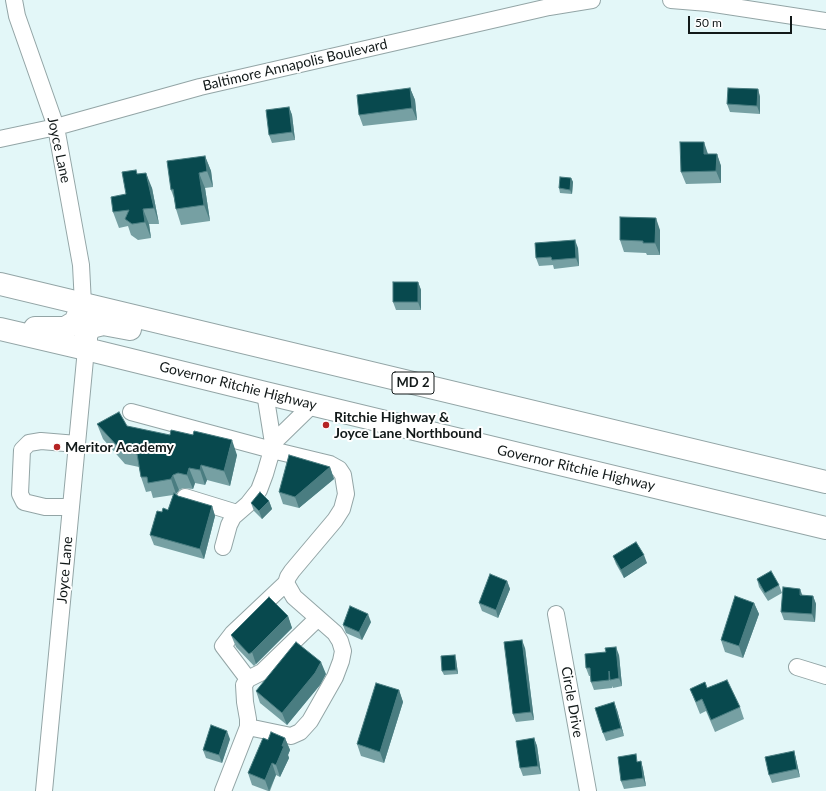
<!DOCTYPE html>
<style>
body{margin:0}
#map{position:relative;width:826px;height:791px;overflow:hidden;background:#e3f7f8;font-family:Lato,sans-serif}
canvas{display:block}
.scale{position:absolute;left:688px;top:16px;width:104px;height:18px;box-sizing:border-box;border:2px solid #121919;border-top:0;padding-left:5px;font-size:12px;line-height:14px;white-space:nowrap;color:#121919;-webkit-text-stroke:3px #fff;paint-order:stroke}
</style>
<div id="map">
<canvas width="826" height="791"></canvas>
<div class="scale">50 m</div>
</div>
<script>
const ctx = document.querySelector('canvas').getContext('2d');
ctx.lineJoin = 'round';
function shape(rows) {
  const path = new Path2D();
  for (const r of rows) {
    path.moveTo(r[0], r[1]);
    for (let i = 2; i < r.length; i += 2) path.lineTo(r[i], r[i + 1]);
  }
  return path;
}
function stroke(path, color, width, dash) {
  ctx.strokeStyle = color;
  ctx.lineWidth = width;
  ctx.lineCap = dash ? 'butt' : 'round';
  ctx.setLineDash(dash || []);
  ctx.stroke(path);
}
function fillPath(path, color) {
  ctx.fillStyle = color;
  ctx.fill(path, 'evenodd');
}
function drawText(font, color, halo, rows, align = 'center') {
  ctx.font = font + ' Lato,sans-serif';
  ctx.lineWidth = 4;
  ctx.setLineDash([]);
  ctx.textBaseline = 'middle';
  ctx.strokeStyle = halo;
  ctx.fillStyle = color;
  for (const [text, x, y, turn = 0] of rows) {
    ctx.save();
    ctx.translate(x, y);
    ctx.rotate((+turn || 0) * Math.PI / 180);
    ctx.textAlign = isNaN(turn) ? turn : align;
    if (halo) ctx.strokeText(text, 0, 0);
    ctx.fillText(text, 0, 0);
    ctx.restore();
  }
}
const minor = shape([
 [14,0,17,16,56,127,81,265,83,304],
 [671,0,708,3,826,21],
 [0,139,56,127,200,87,549,7,592,0],
 [131,412,272,450,273,443,265,393],
 [273,443,312,405],
 [185,497,237,513],
 [71,507,45,507,24,502,20,494,22,450,29,443,41,441,77,444],
 [223,547,229,525,233,517,248,504,259,490,265,474,272,450,330,464,339,469,343,475,346,494,342,509,335,520,292,571,288,577,286,583,294,597,335,633,340,641,343,651,341,661,335,677,310,721,300,732,291,736,248,727],
 [556,614,588,791],
 [797,667,826,676],
 [248,679,223,646,233,633,286,583],
 [44,791,86,349],
 [223,791,248,727,248,719,245,702,244,685,248,679,262,672,318,618]
]);
const highway = shape([
 [0,284,826,482],
 [35,328,65,328,75,322,83,304],
 [0,329,86,349,265,393,826,528],
 [86,349,86,335,91,327,103,324,130,329]
]);
stroke(minor, '#93a5a6', 18);
stroke(highway, '#93a5a6', 24);
stroke(minor, '#fff', 16);
stroke(highway, '#fff', 22);
fillPath(shape([
 [410,88,415,100,417,120,363,126,359,115],
 [758,89,760,97,760,114,730,112,727,104],
 [289,107,292,115,295,140,272,143,269,135],
 [708,154,717,154,721,166,721,183,686,184,681,172],
 [205,156,211,171,213,187,205,188,210,221,181,225,176,209,174,198,171,190],
 [138,174,152,188,159,224,149,224,151,238,138,240,131,235,128,226,119,228,113,212,126,194],
 [571,178,573,182,572,194,560,193,559,188],
 [660,230,660,255,647,255,646,253,624,252,620,240],
 [578,248,579,266,554,269,553,265,539,266,536,258],
 [418,282,421,290,421,310,396,310,393,302],
 [97,424,127,426,237,455,230,486,207,480,205,485,195,483,193,489,183,488,179,490,176,494,178,496,212,506,215,516,204,559,154,545,150,535,162,512,168,510,173,495,153,498,151,491,146,492,141,477,139,467,125,464,103,439],
 [330,467,334,479,299,508,283,504,279,492],
 [269,501,272,509,262,519,254,511,251,503],
 [613,556,647,563,624,578,616,564],
 [757,579,779,585,782,593,768,601,759,587],
 [507,581,510,589,498,618,482,611,479,603],
 [813,596,816,604,815,622,784,620,781,612],
 [754,603,759,614,743,658,725,652,721,640],
 [288,616,292,628,254,666,236,647,231,635],
 [371,622,362,640,346,633,343,625],
 [525,648,534,720,516,722,513,714],
 [619,655,622,686,613,688,612,686,612,688,594,690,591,682,590,676,589,676,586,668],
 [456,659,458,674,444,675,442,671],
 [326,674,320,685,287,725,260,703,256,691],
 [707,688,740,707,744,719,715,732,706,711,700,714,690,689],
 [399,690,403,702,384,763,361,756,357,744],
 [617,710,624,736,606,741,603,733],
 [285,738,290,750,288,755,289,758,280,777,276,775,270,791,268,791,252,785,248,773,268,740],
 [534,738,537,746,541,774,523,776,520,768],
 [230,739,222,763,206,758,203,750],
 [794,751,796,759,800,777,772,783,769,775],
 [641,761,643,769,646,786,624,789,621,781]
]), '#76a0a3');
fillPath(shape([
 [410,88,415,100,417,120,412,108],
 [758,89,760,97,760,114,757,106],
 [289,107,292,115,295,140,292,132],
 [704,142,708,154,704,154],
 [717,154,721,166,721,183,716,171],
 [205,156,211,171,213,187,207,171],
 [146,173,152,188,159,224,154,208],
 [199,173,205,188,210,221,204,205],
 [571,178,573,182,572,194,570,190],
 [143,209,149,224,151,238,145,222],
 [656,218,660,230,660,255,655,243],
 [575,240,578,248,579,266,576,258],
 [418,282,421,290,421,310,418,302],
 [232,440,237,455,230,486,224,471],
 [201,465,207,480,205,485,200,470],
 [330,467,334,479,299,508,295,497],
 [189,468,195,483,193,489,187,475],
 [173,475,179,490,176,494,171,479],
 [269,501,272,509,262,519,259,511],
 [212,506,215,516,204,559,200,549],
 [644,555,647,563,624,578,621,570],
 [507,581,510,589,498,618,496,610],
 [800,589,803,597,800,595],
 [813,596,816,604,815,622,812,614],
 [754,603,759,614,743,658,739,646],
 [368,614,371,622,362,640,359,632],
 [288,616,292,628,256,664,252,652],
 [522,640,525,648,534,720,531,712],
 [616,647,619,655,622,686,619,678],
 [455,655,456,659,458,674,456,670],
 [321,662,326,674,320,685,287,725,282,713],
 [399,690,403,702,384,763,380,752],
 [614,702,617,710,624,736,621,728],
 [227,731,230,739,222,763,219,755],
 [285,738,290,750,288,755,289,758,280,777,276,765,282,746],
 [534,738,537,746,541,774,538,766],
 [794,751,796,759,800,777,797,769],
 [641,761,643,769,646,786,643,778],
 [272,763,276,775,269,791,265,780]
]), '#4a7d81');
const building = shape([
 [410,88,412,108,359,115,357,95,410,88],
 [728,88,758,89,757,106,727,104,728,88],
 [289,107,292,132,269,135,266,110,289,107],
 [680,142,704,142,704,154,717,154,716,171,681,172,680,142],
 [205,156,207,171,199,173,204,205,176,209,173,189,171,190,167,161,205,156],
 [136,170,137,174,146,173,154,208,143,209,145,222,132,224,125,219,129,210,113,212,111,197,126,194,122,172,136,170],
 [560,177,571,178,570,190,559,188,560,177],
 [620,217,656,218,655,243,643,243,643,241,620,240,620,217],
 [575,240,576,258,552,260,551,257,536,258,535,243,575,240],
 [393,282,418,282,418,302,393,302,393,282],
 [119,412,127,426,170,435,171,430,193,435,194,431,232,440,224,471,201,465,200,470,189,468,187,475,178,473,173,475,171,479,148,483,147,477,141,477,137,454,120,449,97,424,119,412],
 [289,455,330,467,295,497,279,492,289,455],
 [260,492,269,501,259,511,251,503,260,492],
 [174,493,178,496,212,506,200,549,150,535,157,511,162,512,163,508,168,510,174,493],
 [636,542,644,555,621,570,613,556,636,542],
 [771,571,779,585,765,593,757,579,771,571],
 [490,574,507,581,496,610,479,603,490,574],
 [783,587,800,589,800,595,813,596,812,614,781,612,783,587],
 [735,596,754,603,739,646,721,640,735,596],
 [269,597,288,616,252,652,249,654,231,635,269,597],
 [350,606,368,614,359,632,343,625,350,606],
 [522,640,531,712,513,714,504,642,522,640],
 [296,642,321,662,315,673,282,713,256,691,296,642],
 [616,647,619,678,610,680,609,671,609,680,591,682,590,668,586,668,585,654,606,652,605,648,616,647],
 [455,655,456,670,442,671,441,656,455,655],
 [727,680,740,707,711,720,702,699,696,702,690,689,705,682,707,688,727,680],
 [376,683,399,690,380,752,357,744,376,683],
 [614,702,621,728,603,733,595,708,614,702],
 [211,725,227,731,219,755,203,750,211,725],
 [271,732,285,738,282,746,284,746,276,765,272,763,265,780,248,773,263,738,268,740,271,732],
 [534,738,538,766,520,768,516,741,534,738],
 [794,751,797,769,769,775,765,757,794,751],
 [636,754,637,762,641,761,643,778,621,781,618,757,636,754]
]);
fillPath(building, '#08494e');
stroke(building, '#4a7d81', 1);
for (const [x, y, r, color] of [
 [326,425,4,"#b42424"],
 [57,447,4,"#b42424"]
]) {
  const dot = new Path2D();
  dot.arc(x, y, r, 0, 2 * Math.PI);
  ctx.fillStyle = color;
  ctx.fill(dot);
  stroke(dot, '#fff', 1.5);
}
for (const [x, y, w] of [
 [413,383,42]
]) {
  const box = new Path2D();
  box.roundRect(x - w / 2, y - 11, w, 22, 3);
  ctx.fillStyle = '#fff';
  ctx.fill(box);
  stroke(box, '#121919', 1);
}
drawText('bold 13px', '#121919', null, [
 ["MD 2",413,383]
]);
drawText('14px', '#121919', '#fff', [
 ["Baltimore Annapolis Boulevard",295,65,-13],
 ["Joyce Lane",59,150,78],
 ["Governor Ritchie Highway",238,386,14],
 ["Governor Ritchie Highway",576,468,13],
 ["Joyce Lane",65,570,-85],
 ["Circle Drive",572,702,80]
]);
drawText('bold 14px', '#121919', '#fff', [
 ["Ritchie Highway &",334,417],
 ["Joyce Lane Northbound",334,433],
 ["Meritor Academy",65,447]
], 'left');
</script>
